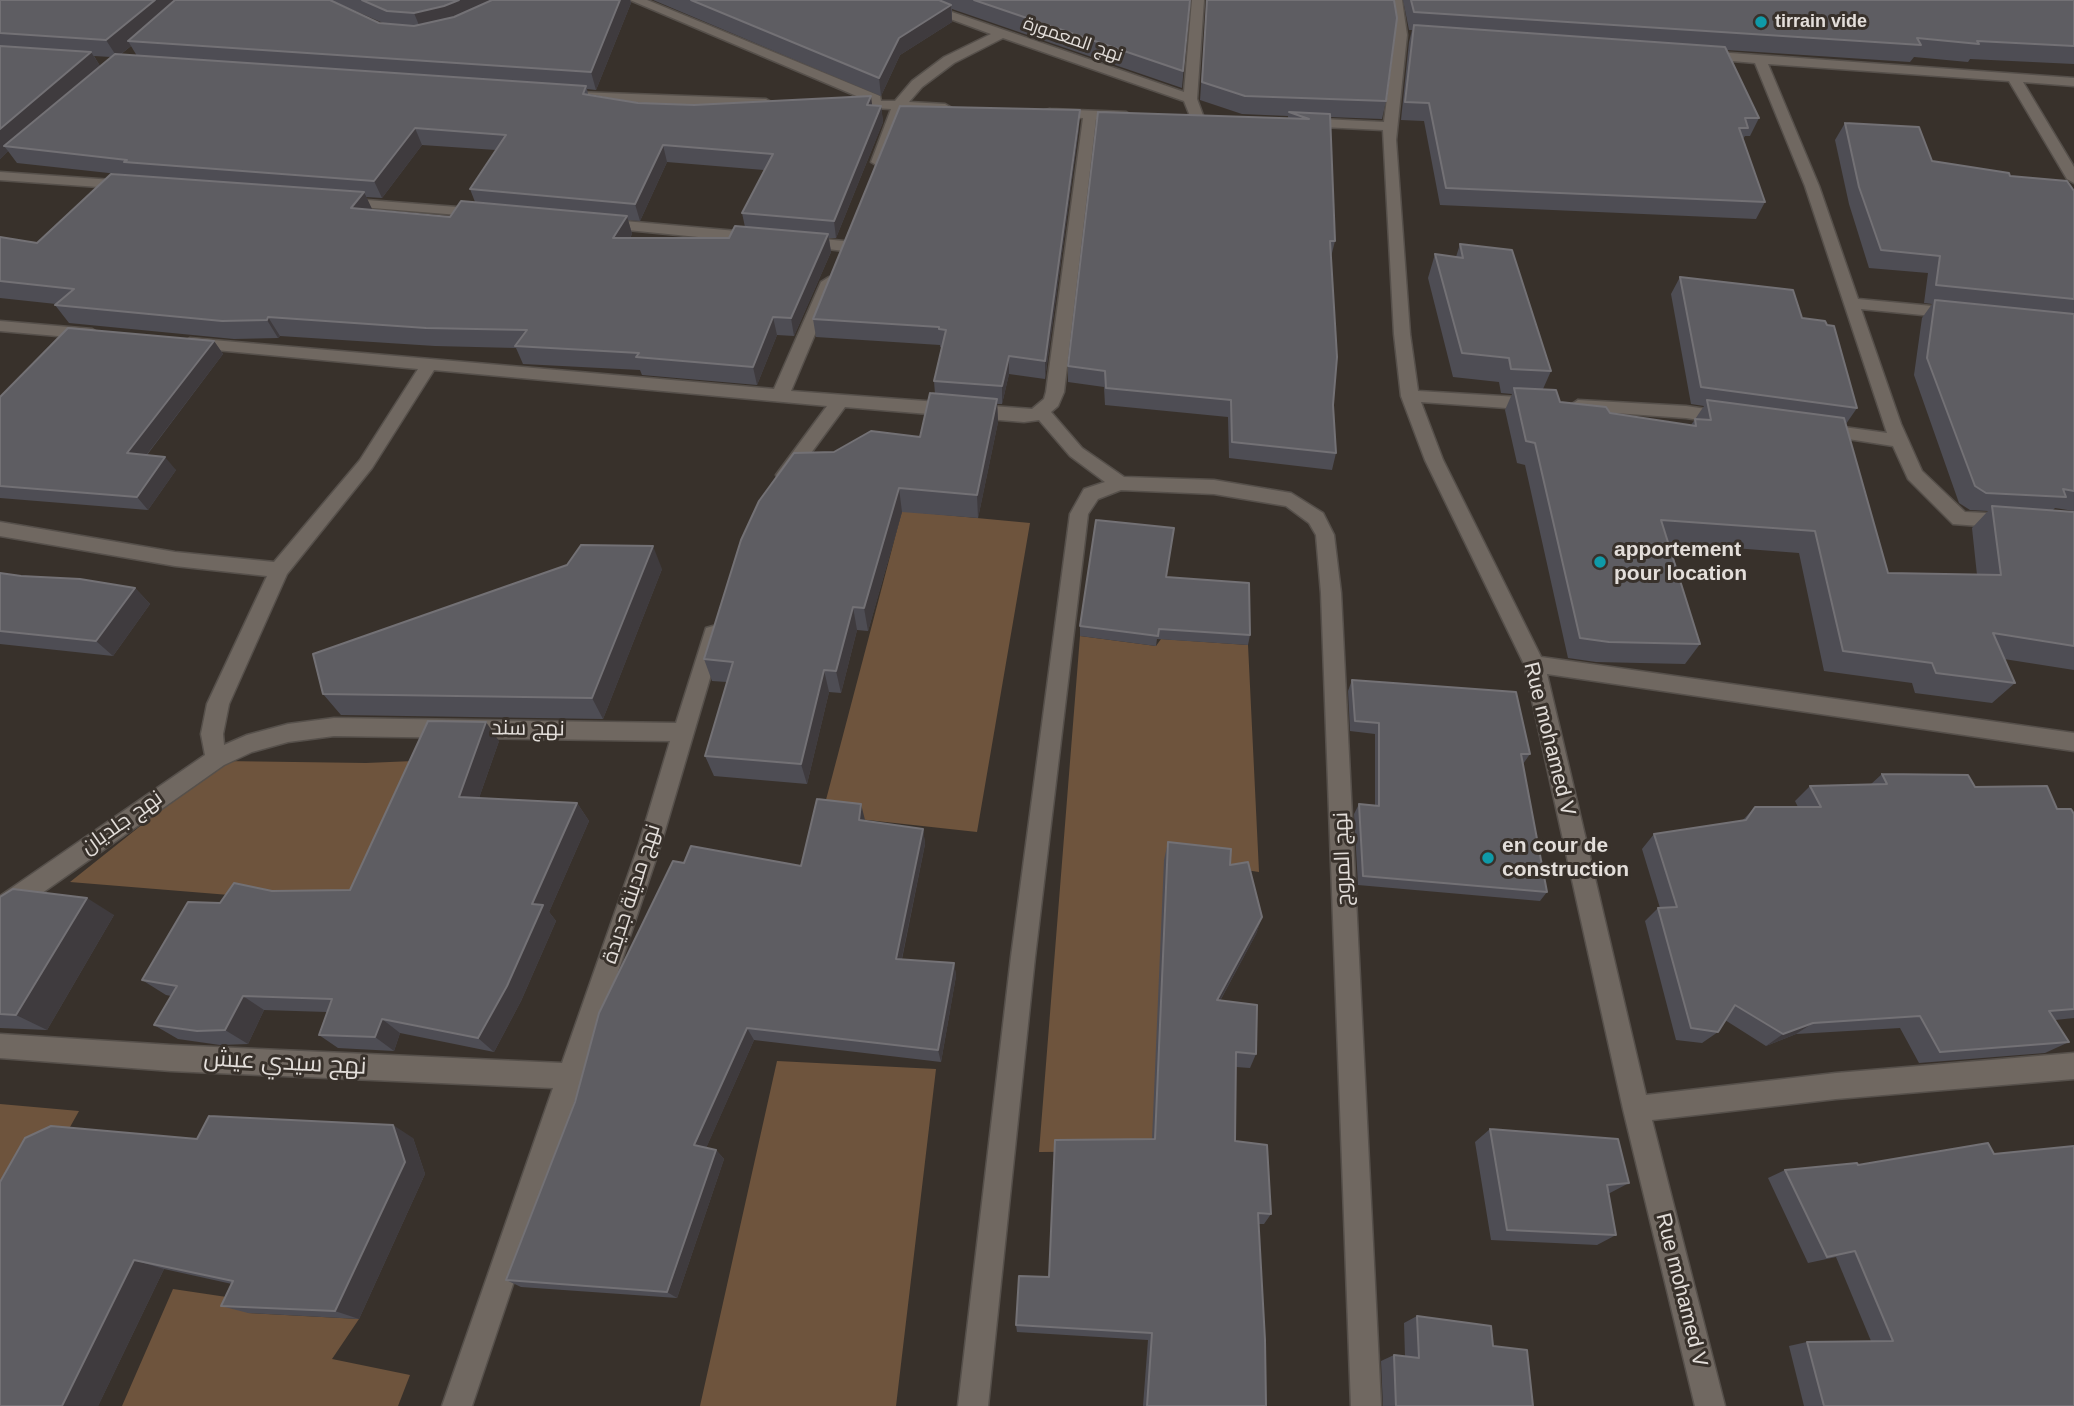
<!DOCTYPE html>
<meta charset="utf-8">
<style>
body{margin:0}
canvas{display:block;background:#38312b}
</style>
<canvas width="2074" height="1406"></canvas>
<script>
const ctx = document.querySelector('canvas').getContext('2d');
ctx.lineJoin = 'round';
function fillPath(path, color) {
  ctx.fillStyle = color;
  ctx.fill(path, 'evenodd');
}
function shape(rows) {
  const path = new Path2D();
  for (const r of rows) {
    path.moveTo(r[0], r[1]);
    for (let i = 2; i < r.length; i += 2) path.lineTo(r[i], r[i + 1]);
  }
  return path;
}
function stroke(path, color, width, dash) {
  ctx.strokeStyle = color;
  ctx.lineWidth = width;
  ctx.lineCap = dash ? 'butt' : 'round';
  ctx.setLineDash(dash || []);
  ctx.stroke(path);
}
function drawText(font, color, halo, rows, align = 'center') {
  ctx.font = font + ' Arial,Cairo,sans-serif';
  ctx.lineWidth = 6;
  ctx.setLineDash([]);
  ctx.textBaseline = 'middle';
  ctx.strokeStyle = halo;
  ctx.fillStyle = color;
  for (const [text, x, y, turn = 0] of rows) {
    ctx.save();
    ctx.translate(x, y);
    ctx.rotate((+turn || 0) * Math.PI / 180);
    ctx.textAlign = isNaN(turn) ? turn : align;
    if (halo) ctx.strokeText(text, 0, 0);
    ctx.fillText(text, 0, 0);
    ctx.restore();
  }
}
fillPath(shape([
 [902,511,1030,523,977,832,822,815],
 [1080,636,1156,646,1161,639,1248,645,1259,872,1226,867,1151,1151,1039,1152],
 [438,760,364,906,70,882,222,761,366,763],
 [777,1061,936,1069,896,1406,700,1406],
 [0,1104,79,1111,0,1252],
 [173,1289,240,1299,248,1313,359,1319,332,1359,410,1375,398,1406,122,1406]
]), '#6e543d');
const minor = shape([
 [630,0,647,0,880,96,881,101,895,101,912,81,944,57,991,34,899,0,917,0,1184,92,1192,0,1204,0,1197,99,1204,118,1197,122,1192,121,1184,101,1003,38,954,63,922,87,909,102,945,104,952,108,945,112,905,110,885,162,878,166,871,162,891,109,839,106,837,103,844,99,866,100,630,0],
 [1390,0,1402,0,1407,35,1396,140,1410,334,1418,391,1535,398,1544,404,1535,410,1421,402,1443,460,1541,657,2074,733,2074,751,1547,674,1646,1095,1836,1073,2074,1053,2074,1079,1836,1099,1652,1120,1725,1406,1695,1406,1623,1109,1524,664,1425,460,1401,396,1394,334,1383,130,1302,126,1295,122,1302,118,1384,122,1395,35,1390,0],
 [1703,51,2074,78,2074,86,2023,82,2074,167,2074,183,2067,179,2009,81,1768,64,1819,186,1858,299,1953,308,1961,313,1953,318,1861,309,1901,424,1922,471,1965,512,2006,514,2013,516,2015,521,2013,526,2006,528,1953,524,1908,479,1893,446,1816,434,1813,430,1816,426,1822,424,1887,433,1805,186,1755,63,1698,58,1698,52,1703,51],
 [578,92,766,99,773,103,766,107,699,106,573,99,571,96,578,92],
 [1050,109,1126,112,1133,116,1126,120,1096,119,1064,392,1058,406,1051,412,1082,448,1124,477,1214,480,1291,493,1323,513,1334,535,1341,593,1381,1406,1351,1406,1321,593,1316,535,1309,523,1286,506,1214,494,1121,490,1098,499,1088,514,1035,957,988,1406,958,1406,1011,957,1070,514,1084,489,1105,482,1070,456,1039,420,1024,422,845,407,791,480,785,481,779,480,776,475,827,406,434,370,372,468,287,574,229,704,223,734,224,745,247,735,288,724,334,718,676,723,706,628,713,626,720,628,723,634,661,844,472,1406,442,1406,553,1088,171,1071,0,1058,0,1034,171,1045,562,1063,639,844,670,741,334,736,288,742,252,752,224,765,8,917,0,920,0,896,205,755,201,734,207,704,267,576,175,566,0,536,0,522,175,552,274,562,360,460,418,369,184,347,182,343,190,338,774,389,821,282,829,277,837,282,791,391,1032,409,1044,399,1046,392,1083,118,1045,116,1045,110,1050,109],
 [0,172,127,181,134,185,127,189,0,180,0,172],
 [341,198,483,209,490,213,483,217,336,205,334,202,341,198],
 [602,219,759,233,767,238,759,243,597,227,594,224,597,221,602,219],
 [801,237,844,241,852,246,844,251,796,245,793,242,801,237],
 [0,321,92,329,100,334,92,339,0,331,0,321],
 [1578,400,1686,406,1727,412,1736,418,1727,424,1686,418,1572,410,1569,406,1578,400]
]);
stroke(minor, '#56504b', 3);
fillPath(minor, '#706861');
fillPath(shape([
 [0,0,630,0,631,3,596,90,587,89,588,94,638,103,694,105,881,106,883,122,836,238,829,238,831,252,794,336,777,335,757,385,642,375,640,370,523,364,516,348,435,346,280,336,278,338,234,339,69,323,55,305,56,304,0,298,0,237,37,243,118,174,17,163,8,151,0,159],
 [330,0,383,23,379,23],
 [131,46,137,56,120,55],
 [94,56,111,57,100,66],
 [422,145,496,150,470,189,475,202,450,217,372,210,366,197,382,198],
 [667,162,764,170,742,213,745,227,729,238,630,238,632,234,628,220,640,221],
 [653,0,1190,0,1182,88,952,9,952,22,900,55,881,96],
 [1207,0,1394,0,1386,101,1382,119,1330,117,1335,241,1331,257,1333,405,1336,453,1332,470,1229,458,1228,417,1105,405,1104,387,1068,382,1068,366,1288,118,1288,116,1242,114,1200,100],
 [1403,0,2074,0,2074,64,1970,59,1968,62,1914,57,1910,62,1727,50,1759,118,1750,136,1745,136,1743,139,1765,202,1756,219,1440,205,1424,121,1401,120,1409,42,1412,30,1409,30],
 [1845,123,1932,161,2010,176,2074,191,2074,511,2055,508,2053,510,2074,512,2074,670,2004,659,2015,683,1992,703,1915,693,1912,683,1824,671,1799,553,1669,543,1700,644,1685,664,1596,662,1568,658,1525,465,1517,463,1505,410,1512,394,1501,393,1499,382,1453,377,1428,278,1435,254,1456,257,1460,244,1551,371,1543,389,1560,402,1610,413,1691,425,1704,406,1691,404,1671,294,1680,277,1802,318,1857,408,1846,424,1888,573,1977,575,1972,528,1988,511,1970,510,1959,503,1914,375,1922,318,1932,304,1924,303,1928,273,1869,268,1849,204,1835,140],
 [1079,128,1045,379,1009,374,1002,404,997,404,998,422,978,518,902,512,868,631,857,630,841,693,829,692,807,784,714,776,705,756,727,682,712,681,704,659,834,452,920,437,935,394,934,381,942,348,940,347,940,345,816,337,813,319],
 [214,341,223,354,147,455,176,470,148,510,0,498,0,397],
 [662,569,603,719,341,715,323,694],
 [0,573,135,588,150,604,113,656,0,644],
 [1166,577,1250,635,1248,645,1157,639,1156,646,1080,636,1080,626],
 [1352,680,1530,754,1523,764,1547,892,1540,901,1358,885,1354,814,1359,804,1375,805,1375,734,1350,731,1348,691],
 [499,741,479,798,577,803,589,821,549,912,556,921,521,1001,494,1052,400,1033,394,1051,338,1048,319,1035,327,1012,264,1010,248,1044,220,1045,178,1039,154,1025,171,996,166,995,142,980,220,903,272,891,350,890],
 [1882,774,1975,787,2074,814,2074,1018,2055,1020,2069,1042,2045,1053,1919,1063,1900,1028,1796,1034,1766,1046,1725,1020,1718,1032,1702,1043,1676,1040,1645,921,1658,908,1660,908,1642,849,1654,834,1742,821,1755,807,1798,807,1795,801,1810,786,1870,785],
 [864,821,923,829,925,844,902,959,954,963,956,976,941,1062,754,1040,706,1148,716,1150,724,1159,677,1298,521,1287,506,1280,684,863,801,866],
 [1168,842,1230,865,1262,917,1256,934,1220,1001,1256,1054,1250,1068,1236,1067,1235,1141,1271,1214,1264,1224,1259,1224,1266,1406,1143,1406,1148,1340,1017,1332,1016,1325,1049,1277,1152,1139,1164,860],
 [0,897,114,915,47,1030,0,1028],
 [1490,1129,1629,1183,1608,1194,1616,1235,1597,1245,1491,1240,1475,1142],
 [413,1138,425,1174,359,1319,248,1313,221,1306,232,1284,164,1269,98,1406,0,1406,197,1139],
 [1858,1165,2074,1406,1804,1406,1789,1346,1807,1342,1871,1341,1836,1257,1808,1263,1768,1178,1785,1170],
 [1417,1316,1493,1346,1533,1406,1383,1406,1381,1361,1394,1355,1405,1356,1404,1323]
]), '#4e4d54');
fillPath(shape([
 [155,0,186,0,128,41,131,46,117,57,106,40],
 [459,0,507,0,421,30,414,13],
 [620,0,630,0,631,3,596,90,591,72],
 [951,5,952,22,900,55,881,96,879,78,899,38],
 [91,52,102,69,4,146,8,151,0,159,0,129],
 [871,96,873,112,867,105],
 [881,106,883,122,836,238,834,221],
 [1080,110,1079,128,1045,379,1045,361],
 [415,128,422,145,382,198,374,181],
 [663,145,667,162,640,221,635,204],
 [364,192,373,211,351,208],
 [627,216,632,234,619,256,613,238],
 [828,234,831,252,794,336,791,318],
 [268,317,280,336,278,338,267,320],
 [773,317,777,335,757,385,753,367],
 [214,341,223,354,138,466,127,453],
 [1009,356,1009,374,1002,404,1002,386],
 [997,399,998,422,978,518,977,495],
 [165,457,176,470,148,510,137,497],
 [899,488,902,512,868,631,864,608],
 [653,546,662,569,603,719,592,698],
 [135,588,150,604,113,656,96,641],
 [853,607,857,630,841,693,836,671],
 [824,670,829,692,807,784,801,764],
 [486,722,499,741,473,815,459,797],
 [577,803,589,821,549,912,556,921,521,1001,494,1052,478,1038,532,904],
 [861,804,865,820,863,835,859,820],
 [923,829,925,844,899,972,896,959],
 [87,898,114,915,47,1030,16,1015],
 [1262,917,1256,934,1212,1015,1217,1000],
 [954,963,956,976,941,1062,938,1050],
 [243,996,264,1010,248,1044,225,1030],
 [382,1019,400,1033,394,1051,375,1037],
 [1813,1023,1796,1034,1766,1046,1783,1034],
 [747,1028,754,1040,703,1155,694,1145],
 [393,1125,413,1138,425,1174,359,1319,335,1311],
 [716,1150,724,1159,677,1298,667,1292],
 [134,1260,164,1269,98,1406,62,1406]
]), '#3f3b3e');
const building = shape([
 [0,0,155,0,106,40,0,33,0,0],
 [175,0,330,0,379,23,414,26,454,17,492,0,620,0,591,72,128,41,175,0],
 [362,0,459,0,444,6,414,13,387,11,362,0],
 [691,0,939,0,951,5,899,38,879,78,691,0],
 [974,0,1190,0,1183,71,974,0],
 [1207,0,1394,0,1397,18,1386,101,1245,96,1202,82,1207,0],
 [1411,0,2074,0,2074,46,1977,41,1979,44,1917,38,1921,45,1414,12,1411,0],
 [1414,25,1725,47,1759,118,1745,118,1748,128,1739,128,1765,202,1446,188,1429,103,1405,102,1414,25],
 [0,46,91,52,0,129,0,46],
 [115,54,586,86,583,94,638,103,694,105,871,96,867,105,881,106,834,221,742,213,773,154,663,145,635,204,470,189,506,135,415,128,374,181,124,162,127,160,4,146,115,54],
 [900,106,1080,110,1045,361,1009,356,1002,386,934,381,946,330,939,329,939,327,813,319,900,106],
 [1098,112,1309,119,1289,112,1330,114,1335,241,1330,241,1337,357,1333,405,1336,453,1232,442,1231,400,1106,388,1105,371,1068,366,1098,112],
 [1845,123,1919,127,1932,161,2009,173,2010,176,2067,181,2074,191,2074,299,1936,285,1940,256,1881,250,1859,187,1845,123],
 [111,174,364,192,351,208,450,217,461,201,627,216,613,238,729,238,735,226,828,234,791,318,773,317,753,367,636,357,639,353,515,346,527,330,426,328,268,317,267,320,222,321,55,305,74,289,0,281,0,237,37,243,111,174],
 [1460,244,1512,250,1551,371,1511,369,1509,358,1462,353,1435,254,1463,258,1460,244],
 [1680,277,1793,290,1802,318,1825,321,1827,325,1834,326,1857,408,1701,387,1680,277],
 [1935,300,2074,314,2074,491,2063,489,2066,497,1986,493,1975,486,1927,358,1935,300],
 [68,328,214,341,127,453,165,457,137,497,0,486,0,397,68,328],
 [1514,388,1556,390,1560,402,1606,407,1610,413,1696,426,1695,419,1711,420,1707,400,1844,418,1888,573,2001,575,1992,506,2074,512,2074,646,1993,633,2015,683,1936,673,1932,663,1843,651,1815,531,1661,520,1700,644,1609,642,1580,638,1535,443,1526,441,1514,388],
 [930,393,997,399,977,495,899,488,864,608,853,607,836,671,824,670,801,764,705,756,733,662,704,659,741,540,759,501,794,453,834,452,871,431,920,437,930,393],
 [1096,520,1174,528,1166,577,1249,583,1250,635,1159,629,1158,636,1080,626,1096,520],
 [581,545,653,546,592,698,323,694,313,654,567,565,581,545],
 [0,573,21,576,80,579,135,588,96,641,0,631,0,573],
 [1352,680,1516,692,1530,754,1521,754,1547,892,1363,876,1359,804,1379,806,1379,723,1355,721,1352,680],
 [428,721,486,722,459,797,577,803,532,904,543,905,507,986,478,1038,382,1019,375,1037,319,1035,332,999,243,996,225,1030,197,1031,154,1025,177,986,142,980,188,902,220,903,234,883,272,891,350,890,428,721],
 [1882,774,1968,775,1975,787,2047,786,2057,809,2071,809,2074,814,2074,1009,2049,1011,2069,1042,1940,1052,1920,1016,1813,1023,1783,1034,1735,1005,1718,1032,1691,1028,1658,908,1677,907,1654,834,1746,820,1755,807,1821,807,1810,786,1887,784,1882,774],
 [817,799,861,804,859,820,923,829,896,959,954,963,938,1050,747,1028,694,1145,716,1150,667,1292,506,1280,575,1102,599,1013,673,861,684,863,691,846,801,866,817,799],
 [1168,842,1231,849,1230,865,1248,862,1262,917,1217,1000,1257,1005,1256,1054,1236,1052,1235,1141,1267,1145,1271,1214,1258,1213,1265,1340,1266,1406,1147,1406,1152,1333,1016,1325,1019,1276,1049,1277,1055,1140,1155,1139,1168,842],
 [13,889,87,898,16,1015,0,1014,0,897,13,889],
 [209,1116,393,1125,405,1162,335,1311,221,1306,233,1281,134,1260,62,1406,0,1406,0,1182,25,1138,51,1126,197,1139,209,1116],
 [1490,1129,1618,1139,1629,1183,1607,1185,1616,1235,1507,1230,1490,1129],
 [1988,1143,1994,1154,2074,1146,2074,1406,1824,1406,1807,1342,1893,1341,1855,1251,1827,1257,1785,1170,1857,1163,1858,1165,1988,1143],
 [1417,1316,1491,1326,1493,1346,1527,1350,1533,1406,1396,1406,1394,1355,1419,1358,1417,1316]
]);
fillPath(building, '#5e5d62');
stroke(building, '#737175', 2);
for (const [x, y, r, color] of [
 [1761,22,7,"#0f9aa8"],
 [1600,562,7,"#0f9aa8"],
 [1488,858,7,"#0f9aa8"]
]) {
  const dot = new Path2D();
  dot.arc(x, y, r, 0, 2 * Math.PI);
  ctx.fillStyle = color;
  ctx.fill(dot);
  stroke(dot, '#38312b', 2.5);
}
drawText('bold 18px', '#e3deda', '#38312b', [
 ["tirrain vide",1775,22]
], 'left');
drawText('18px', '#e3deda', '#38312b', [
 ["نهج المعمورة",1073,40,19]
]);
drawText('bold 21px', '#e3deda', '#38312b', [
 ["apportement",1614,550],
 ["pour location",1614,574],
 ["en cour de",1502,846],
 ["construction",1502,870]
], 'left');
drawText('21px', '#e3deda', '#38312b', [
 ["نهج سند",528,729,1],
 ["Rue mohamed V",1549,739,76],
 ["نهج جلديان",122,823,-35],
 ["نهج المروج",1343,859,-92],
 ["نهج مدينة جديدة",632,894,-72],
 ["Rue mohamed V",1681,1290,76]
]);
drawText('24px', '#e3deda', '#38312b', [
 ["نهج سيدي عيش",285,1063,3]
]);
</script>
